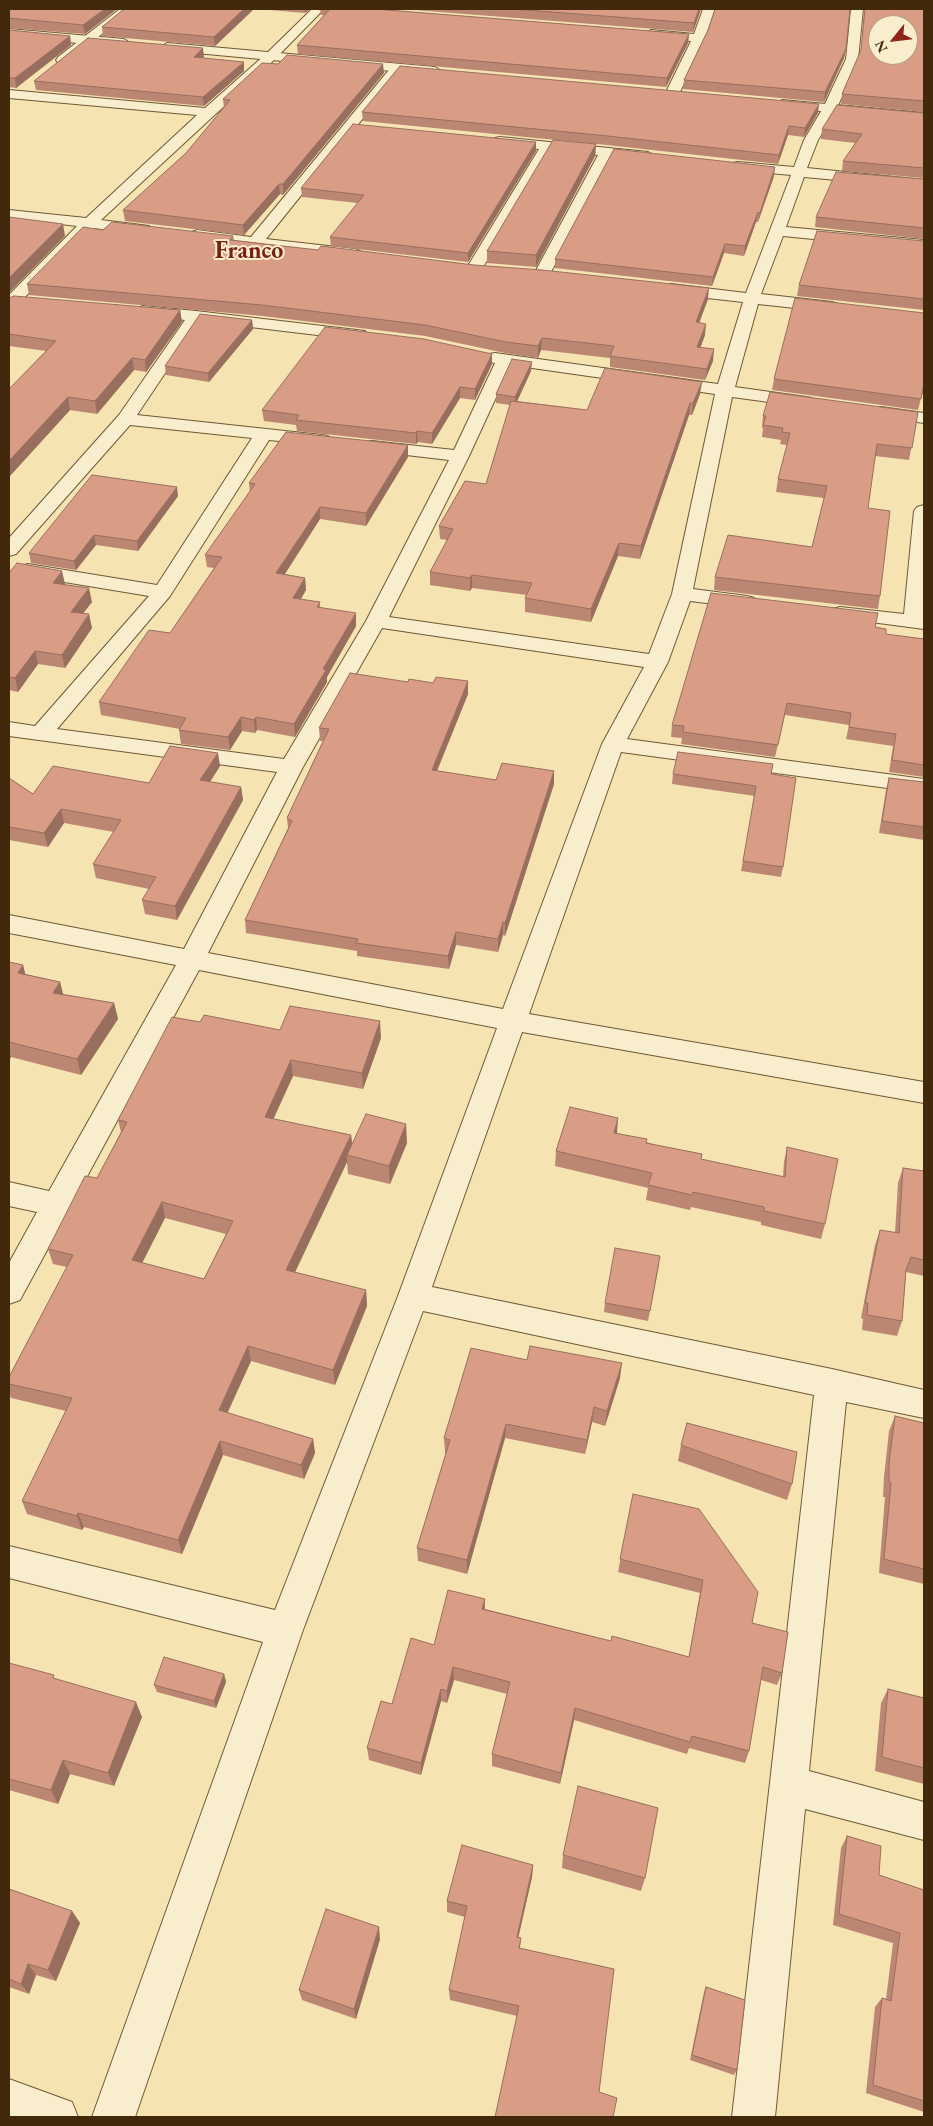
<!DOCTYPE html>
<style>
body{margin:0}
#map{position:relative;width:933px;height:2126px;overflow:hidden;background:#f5e3b2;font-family:"EB Garamond",serif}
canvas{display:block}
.frame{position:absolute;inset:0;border:10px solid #43290b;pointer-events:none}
.north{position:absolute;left:868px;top:15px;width:50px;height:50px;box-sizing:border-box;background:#f8edcd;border:1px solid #b09f7f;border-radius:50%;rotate:241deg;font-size:14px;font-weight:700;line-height:20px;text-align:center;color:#43290b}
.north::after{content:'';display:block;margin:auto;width:18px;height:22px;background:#8f2418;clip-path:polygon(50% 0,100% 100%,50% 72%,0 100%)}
</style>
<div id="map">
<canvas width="933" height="2126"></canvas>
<div class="frame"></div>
<div class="north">N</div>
</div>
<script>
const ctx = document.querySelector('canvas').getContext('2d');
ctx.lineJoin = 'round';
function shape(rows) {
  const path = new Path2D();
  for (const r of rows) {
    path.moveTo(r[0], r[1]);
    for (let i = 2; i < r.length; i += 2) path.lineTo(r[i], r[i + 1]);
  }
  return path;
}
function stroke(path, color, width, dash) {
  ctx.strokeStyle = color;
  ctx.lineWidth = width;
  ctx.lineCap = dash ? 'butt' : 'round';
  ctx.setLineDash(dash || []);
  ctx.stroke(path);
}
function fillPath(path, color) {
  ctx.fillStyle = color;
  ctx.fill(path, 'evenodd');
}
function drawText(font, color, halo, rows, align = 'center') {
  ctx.font = font + ' "EB Garamond",serif';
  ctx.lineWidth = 4;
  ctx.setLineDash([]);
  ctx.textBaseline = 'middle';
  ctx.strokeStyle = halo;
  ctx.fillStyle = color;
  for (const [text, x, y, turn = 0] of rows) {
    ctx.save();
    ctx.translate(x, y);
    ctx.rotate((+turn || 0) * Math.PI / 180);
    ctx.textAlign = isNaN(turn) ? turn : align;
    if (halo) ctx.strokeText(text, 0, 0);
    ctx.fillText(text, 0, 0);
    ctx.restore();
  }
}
const minor = shape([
 [120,9,133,9,66,63,58,63,56,60,58,57,120,9],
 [312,9,324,9,274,60,101,220,149,226,152,229,149,232,144,234,93,228,15,307,9,309,9,295,77,226,9,218,9,210,86,218,197,115,9,98,9,90,205,108,266,54,312,9],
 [703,9,715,9,705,38,679,94,672,98,667,97,665,94,691,41,651,38,645,34,651,30,694,34,703,9],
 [851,9,863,9,858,59,837,108,818,140,807,168,924,180,924,188,804,177,786,227,924,240,924,250,783,236,761,294,832,302,838,304,840,307,838,310,832,312,758,304,735,387,806,397,812,398,815,402,812,406,806,407,732,397,693,589,747,596,754,598,757,602,754,606,747,608,690,601,668,662,627,739,924,779,924,793,621,752,529,1014,924,1082,924,1103,522,1032,432,1287,832,1369,924,1390,924,1418,846,1402,809,1771,924,1802,924,1840,805,1809,775,2117,732,2117,814,1395,423,1311,303,1630,135,2117,92,2117,263,1642,9,1578,9,1546,275,1610,398,1296,497,1028,199,970,20,1300,9,1304,9,1263,37,1212,9,1206,9,1182,49,1191,176,965,9,933,9,915,184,949,277,772,9,736,9,722,35,726,149,596,28,576,21,574,18,570,21,566,28,564,157,585,252,438,130,425,16,554,9,556,9,538,119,415,185,320,137,314,135,311,137,308,143,306,196,311,365,331,367,335,365,339,359,340,200,321,137,415,322,435,328,436,331,440,328,444,322,445,269,440,170,596,57,729,284,759,366,621,449,460,372,451,366,450,363,446,366,442,372,441,454,450,495,363,489,362,486,358,489,354,495,353,718,384,743,302,671,294,665,292,663,289,665,286,671,284,746,293,791,175,738,170,733,169,731,166,733,163,738,162,794,167,804,140,823,108,846,59,851,9],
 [511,365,715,394,672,594,649,654,389,617,469,456,511,365],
 [382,628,644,667,602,744,503,1009,208,953,303,767,382,628],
 [397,64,403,68,401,71,266,239,355,249,360,251,363,254,360,257,355,259,192,238,189,235,192,232,197,230,251,237,393,65,397,64],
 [500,137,648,152,655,156,648,160,611,156,550,274,548,277,542,279,536,277,534,274,598,155,552,150,482,269,480,272,474,274,468,272,466,269,539,149,495,144,493,141,495,138,500,137],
 [881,407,924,413,924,423,875,416,872,412,875,408,881,407],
 [924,505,924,629,833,617,830,613,833,609,840,607,904,614,914,511,917,507,924,505],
 [9,2079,72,2102,78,2117,9,2117,9,2079]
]);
const tertiary = shape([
 [9,29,124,39,130,43,124,47,9,37,9,29],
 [167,43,435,67,441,71,435,75,163,50,161,47,167,43],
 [782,100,924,113,924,121,777,107,775,104,782,100]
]);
stroke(minor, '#705835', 2);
stroke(tertiary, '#705835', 2);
fillPath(minor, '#f8edcd');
fillPath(tertiary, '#f8edcd');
fillPath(shape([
 [9,9,117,9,85,34,9,28],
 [124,9,254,9,215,46,103,36,102,27],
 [258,9,310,9,305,13],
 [320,9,375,9,689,34,688,43,666,87,298,54,297,45,324,15,321,15],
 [402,9,701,9,693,32],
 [864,9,924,9,924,112,841,104,842,94,861,52],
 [9,30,70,36,71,45,16,88,9,87],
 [708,30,846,49,844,58,824,102,683,89,684,80],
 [204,57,203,58,244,71,204,106,36,90,34,81],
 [384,73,283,195,280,194,244,235,125,221,123,210,186,153,224,108,223,99],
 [362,112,818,113,804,137,788,135,778,164,607,145,363,121],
 [924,113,924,178,842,171,843,161,855,143,821,139,822,129],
 [536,142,536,151,468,262,331,246,330,237,358,203,302,197,301,188],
 [596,144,595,156,536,267,487,263,487,251],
 [774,176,758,222,756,222,744,256,724,253,712,286,555,268,555,259],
 [924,179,924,239,815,227,816,217],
 [103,230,233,236,234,240,708,299,699,323,705,335,700,348,713,361,705,380,610,367,610,358,541,350,538,358,505,353,425,336,263,316,29,295,27,284],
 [924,241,924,310,797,296,799,285],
 [9,298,180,310,182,322,146,372,134,370,97,414,70,410,9,477,9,389,46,351,9,346],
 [924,313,924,395,922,394,918,410,772,390,774,379],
 [252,320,253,329,209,382,166,375,165,366],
 [492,354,492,364,475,400,460,398,432,444,418,442,416,444,297,431,296,425,264,421,262,410],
 [531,371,517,401,587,410,700,394,692,415,689,415,640,559,618,556,591,622,525,612,525,598,527,595,472,588,470,591,430,585,430,572,447,540,440,539,439,526,486,484,510,405,496,403,496,394],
 [918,412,909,460,875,456,868,508,880,596,878,609,714,590,715,577,812,547,824,498,776,492,778,479,787,445,780,444,781,440,762,437,763,428,762,428,763,416],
 [408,445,408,457,366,526,320,519,285,574,305,578,306,590,301,599,320,602,320,607,356,626,327,677,327,682,295,737,257,730,255,733,242,731,230,750,181,744,179,730,180,729,101,715,99,702,170,633,214,568,207,567,205,555,250,492,249,483],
 [178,496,138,551,96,545,76,570,31,563,29,553],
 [9,573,65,584,92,602,83,614,92,628,65,668,38,664,18,692,9,690],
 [875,627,886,634,924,639,924,777,889,772,893,746,846,739,849,725,785,715,775,757,681,744,682,738,671,737,672,725],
 [468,694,437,771,496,780,554,771,554,784,505,936,503,935,498,952,456,945,449,969,357,956,357,951,246,933,245,920,288,828,287,818,323,741,320,741,319,728],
 [220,766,210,782,241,787,243,800,177,920,145,914,142,900,149,889,96,878,93,864,114,832,64,823,48,847,9,840,9,778,33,794,149,783],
 [673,774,772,774,783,867,781,877,741,871,755,796,672,784],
 [889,778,924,782,924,840,879,833,886,790],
 [9,962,23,965,25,974,60,982,63,994,114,1003,118,1019,81,1075,11,1057,9,1061],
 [200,1022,280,1030,381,1038,363,1089,293,1076,273,1119,351,1135,352,1144,407,1143,390,1184,348,1174,347,1162,295,1272,366,1290,367,1306,335,1385,251,1361,227,1413,313,1439,315,1453,304,1479,223,1455,182,1554,84,1527,82,1530,27,1514,22,1501,66,1411,11,1398,9,1392,9,1377,67,1267,53,1264,48,1249,97,1178,121,1132,118,1120],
 [165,1218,226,1234,204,1279,142,1263],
 [617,1133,701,1159,783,1177,784,1162,787,1147,825,1224,821,1239,761,1225,761,1222,691,1207,690,1210,646,1200,648,1188,555,1166,556,1151],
 [903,1168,924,1171,924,1276,906,1272,902,1321,897,1336,862,1330,863,1319,861,1318,875,1245,880,1230,895,1233,898,1183],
 [659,1265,648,1321,604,1312,605,1303],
 [527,1360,620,1378,605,1426,592,1422,585,1454,505,1438,467,1574,418,1561,417,1548,446,1453,445,1453,444,1438],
 [895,1416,924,1423,924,1584,879,1573,885,1497,883,1497,884,1477,889,1431],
 [681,1445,792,1484,787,1500,678,1461],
 [633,1494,752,1623,782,1673,777,1685,761,1680,749,1751,745,1763,689,1748,687,1754,574,1720,560,1784,492,1766,492,1754,507,1694,454,1680,447,1703,441,1701,421,1775,369,1760,367,1748,392,1704,434,1645,485,1599,485,1609,611,1641,689,1657,700,1593,618,1572],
 [9,1663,56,1679,142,1717,114,1786,70,1774,58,1804,9,1790],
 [224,1674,226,1682,216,1708,157,1692,154,1685],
 [888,1689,924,1698,924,1784,875,1771,881,1703],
 [847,1836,879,1875,924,1890,924,2112,866,2093,875,2007,882,1998,886,1999,893,1943,833,1925,841,1848],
 [563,1855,645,1878,641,1891,562,1868],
 [533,1865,532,1877,518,1937,521,1938,520,1948,599,2092,613,2117,517,2016,450,2000,449,1990,465,1917,447,1912,447,1901],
 [9,1889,72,1911,80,1923,56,1981,36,1975,29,1994,9,1987],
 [380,1939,356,2019,302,2000,299,1990],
 [706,1987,737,2070,734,2075,690,2060,704,1992]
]), '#bb8773');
fillPath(shape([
 [105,9,117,9,85,34,83,25],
 [244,9,254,9,215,46,214,37],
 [305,9,310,9,305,13],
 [699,9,701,9,693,32,694,23],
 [689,34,688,43,666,87,667,78],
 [70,36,71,45,16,88,15,78],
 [203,48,204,57,195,65,194,57],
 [846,49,844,58,824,102,825,92],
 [244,62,244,71,204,106,203,97],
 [383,64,384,73,283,195,283,184],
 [819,104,818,113,804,137,805,128],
 [789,126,788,135,778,164,779,155],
 [536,142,536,151,468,262,468,253],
 [596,144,595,156,536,267,536,255],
 [775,167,774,176,758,222,760,213],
 [279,184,280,194,244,235,243,225],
 [758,212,756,222,744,256,745,246],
 [63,224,65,236,9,293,9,278],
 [725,244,724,253,712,286,713,277],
 [709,288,708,299,695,334,696,322],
 [180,310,182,322,146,372,145,360],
 [252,320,253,329,209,382,208,373],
 [706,324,705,335,696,359,697,347],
 [542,338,541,350,538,358,538,346],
 [714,349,713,361,705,380,707,369],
 [492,354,492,364,475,400,475,389],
 [132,358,134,370,97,414,95,401],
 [532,362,531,371,515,406,515,397],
 [702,382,700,394,692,415,693,403],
 [460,387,460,398,432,444,432,433],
 [68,397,70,410,9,477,9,461],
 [690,403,689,415,640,559,641,546],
 [417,431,418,442,416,444,416,433],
 [408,445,408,457,366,526,366,513],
 [177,487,178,496,138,551,137,541],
 [320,507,320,519,277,586,276,573],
 [94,535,96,545,76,570,74,561],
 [619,543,618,556,591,622,591,609],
 [62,571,65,584,56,596,53,583],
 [472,575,472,588,470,591,470,578],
 [305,578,306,590,294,610,293,598],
 [89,588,92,602,73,625,71,612],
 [356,613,356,626,327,677,327,682,295,737,294,724,323,669],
 [89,614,92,628,65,668,62,655],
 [35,651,38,664,18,692,15,678],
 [468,681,468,694,432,783,432,770],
 [241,717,242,731,230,750,228,737],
 [256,717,257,730,255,733,254,720],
 [218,753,220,766,202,794,200,780],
 [554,771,554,784,505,936,505,923],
 [241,787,243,800,177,920,175,906],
 [61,809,64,823,48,847,44,833],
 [503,922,503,935,498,952,498,939],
 [456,932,456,945,449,969,448,956],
 [23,965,27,981,18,973],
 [60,982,64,998,53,993],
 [114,1003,118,1019,81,1075,77,1059],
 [380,1021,381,1038,363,1089,362,1073],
 [9,1049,11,1057,9,1061],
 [291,1060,293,1076,267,1133,265,1117],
 [618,1118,617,1133,614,1133],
 [406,1124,407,1143,390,1184,389,1166],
 [351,1135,353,1151,347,1155,347,1162,289,1285,286,1270],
 [162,1202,165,1218,136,1275,132,1260],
 [366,1290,367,1306,335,1385,333,1370],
 [248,1346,251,1361,222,1425,219,1410],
 [622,1363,620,1378,605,1426,607,1411],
 [594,1407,592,1422,585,1454,587,1440],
 [506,1424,505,1438,467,1574,467,1560],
 [313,1439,315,1453,304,1479,301,1465],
 [220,1441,223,1455,182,1554,178,1540],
 [78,1513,84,1527,82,1530,77,1516],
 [485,1599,484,1612,482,1609],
 [453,1667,454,1680,447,1703,447,1691],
 [224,1674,226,1682,216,1708,214,1701],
 [441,1689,441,1701,421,1775,421,1763],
 [136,1702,142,1717,114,1786,108,1773],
 [575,1708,574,1720,560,1784,561,1773],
 [63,1760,70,1774,58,1804,51,1790],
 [533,1865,532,1877,516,1948,517,1937],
 [72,1911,80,1923,56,1981,48,1970],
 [379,1927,380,1939,356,2019,354,2009],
 [28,1964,36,1975,29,1994,21,1984]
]), '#986e5e');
const building = shape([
 [9,9,105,9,83,25,9,18,9,9],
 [124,9,244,9,214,37,102,27,124,9],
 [330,9,375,9,689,34,667,78,297,45,330,9],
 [513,9,699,9,694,23,513,9],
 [715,9,850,9,846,49,825,92,684,80,708,30,715,9],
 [865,9,924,9,924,101,842,94,861,50,865,9],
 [878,25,908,25,908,55,878,55,878,25],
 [9,30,70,36,15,78,9,78,9,30],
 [88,38,203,48,194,57,244,62,203,97,34,81,88,38],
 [287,55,383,64,283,184,279,184,243,225,123,210,186,153,230,100,223,99,262,63,278,64,287,55],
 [400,66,819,104,805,128,789,126,779,155,608,136,362,112,400,66],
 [837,105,924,113,924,168,843,161,862,134,822,129,837,105],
 [353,124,536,142,468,253,330,237,364,195,301,188,353,124],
 [553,140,596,144,536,255,487,251,553,140],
 [614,149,775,167,760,213,758,212,745,246,725,244,713,277,555,259,614,149],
 [836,172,924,179,924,228,816,217,836,172],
 [9,217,63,224,9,278,9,217],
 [112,222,233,236,230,240,318,250,321,246,474,265,542,270,709,288,696,322,706,324,697,347,714,349,707,369,610,356,614,346,542,338,538,346,506,342,425,325,262,305,27,284,83,227,103,230,112,222],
 [817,231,924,241,924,299,799,285,817,231],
 [14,296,180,310,145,360,132,358,95,401,68,397,9,461,9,389,56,341,9,334,9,298,14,296],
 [795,298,924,313,924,383,921,399,774,379,795,298],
 [200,314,252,320,208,373,165,366,200,314],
 [325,327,424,339,492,354,475,389,460,387,432,433,417,431,416,433,296,420,299,415,262,410,325,327],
 [512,359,532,362,515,397,496,394,512,359],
 [605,368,702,382,693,403,690,403,641,546,619,543,591,609,525,598,532,583,472,575,470,578,430,572,453,529,439,526,465,481,486,484,511,401,587,410,605,368],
 [770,392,918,412,912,448,877,444,868,508,890,511,880,596,715,577,728,535,812,547,827,486,778,479,790,433,782,432,783,428,763,425,766,416,763,416,770,392],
 [286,432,408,445,366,513,320,507,276,573,305,578,293,598,320,602,317,607,356,613,323,669,326,670,294,724,256,717,254,720,241,717,228,737,179,730,186,718,99,702,149,630,170,633,222,557,205,555,255,484,249,483,286,432],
 [92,475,177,487,137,541,94,535,74,561,29,553,92,475],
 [17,563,62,571,53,583,89,588,71,612,89,614,62,655,35,651,15,678,9,677,9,573,17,563],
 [711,593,878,613,875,627,886,629,886,634,924,639,924,765,892,760,896,734,849,727,851,713,787,703,778,745,683,732,684,726,672,725,711,593],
 [350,673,408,682,409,679,433,683,436,677,468,681,432,770,496,780,502,763,554,771,505,923,503,922,498,939,456,932,448,956,356,943,358,939,245,920,292,821,287,818,329,729,319,728,350,673],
 [170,746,218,753,200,780,241,787,175,906,142,900,156,877,93,864,121,820,61,809,44,833,9,827,9,778,33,794,53,766,149,783,170,746],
 [678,752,773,764,771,774,796,778,783,867,743,861,756,786,673,774,678,752],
 [889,778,924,782,924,827,882,821,889,778],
 [9,962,23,965,18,973,60,982,53,993,114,1003,77,1059,9,1042,9,962],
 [290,1006,380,1021,362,1073,291,1060,265,1117,351,1135,286,1270,366,1290,333,1370,248,1346,219,1410,313,1439,301,1465,220,1441,178,1540,78,1513,77,1516,22,1501,72,1398,9,1384,9,1377,73,1255,48,1249,85,1176,97,1178,127,1122,118,1120,172,1017,200,1022,204,1015,280,1030,290,1006],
 [162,1202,233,1221,204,1279,132,1260,162,1202],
 [570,1107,618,1118,614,1133,647,1139,646,1143,702,1154,701,1159,785,1177,787,1147,838,1159,825,1224,764,1211,764,1207,693,1192,692,1195,648,1185,652,1173,556,1151,570,1107],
 [366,1114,406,1124,389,1166,347,1155,366,1114],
 [903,1168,924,1171,924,1260,911,1257,906,1270,902,1321,867,1315,868,1303,865,1303,880,1230,899,1233,903,1168],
 [615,1248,660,1256,650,1311,605,1303,615,1248],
 [530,1346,622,1363,607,1411,594,1407,587,1440,506,1424,467,1560,417,1548,450,1440,444,1438,471,1348,527,1360,530,1346],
 [895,1416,924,1423,924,1569,884,1559,891,1483,889,1482,889,1463,895,1416],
 [687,1423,797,1452,792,1484,681,1445,687,1423],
 [633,1494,699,1509,758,1592,752,1623,788,1632,782,1673,763,1667,749,1751,692,1736,690,1742,575,1708,561,1773,492,1754,510,1682,453,1667,447,1691,441,1689,421,1763,367,1748,381,1701,392,1704,411,1638,434,1645,448,1590,485,1599,482,1609,611,1641,612,1636,689,1657,703,1580,620,1559,633,1494],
 [164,1657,224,1674,214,1701,154,1685,164,1657],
 [9,1663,54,1675,53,1678,136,1702,108,1773,63,1760,51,1790,9,1779,9,1663],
 [888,1689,924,1698,924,1768,882,1757,888,1689],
 [578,1786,658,1808,645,1878,563,1855,578,1786],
 [847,1836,881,1846,879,1875,924,1890,924,2101,873,2085,882,1998,891,2001,900,1933,839,1914,847,1836],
 [462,1845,533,1865,517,1937,521,1938,519,1948,614,1969,599,2092,617,2098,613,2117,495,2117,519,2006,449,1990,467,1906,447,1901,462,1845],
 [9,1889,72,1911,48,1970,28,1964,21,1984,9,1979,9,1889],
 [326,1909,379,1927,354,2009,299,1990,326,1909],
 [706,1987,745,2000,737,2070,692,2055,706,1987]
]);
fillPath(building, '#d99d86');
stroke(building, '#986e5e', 1);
drawText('bold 24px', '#7a1f14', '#f8edcd', [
 ["Franco",249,251]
]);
</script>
